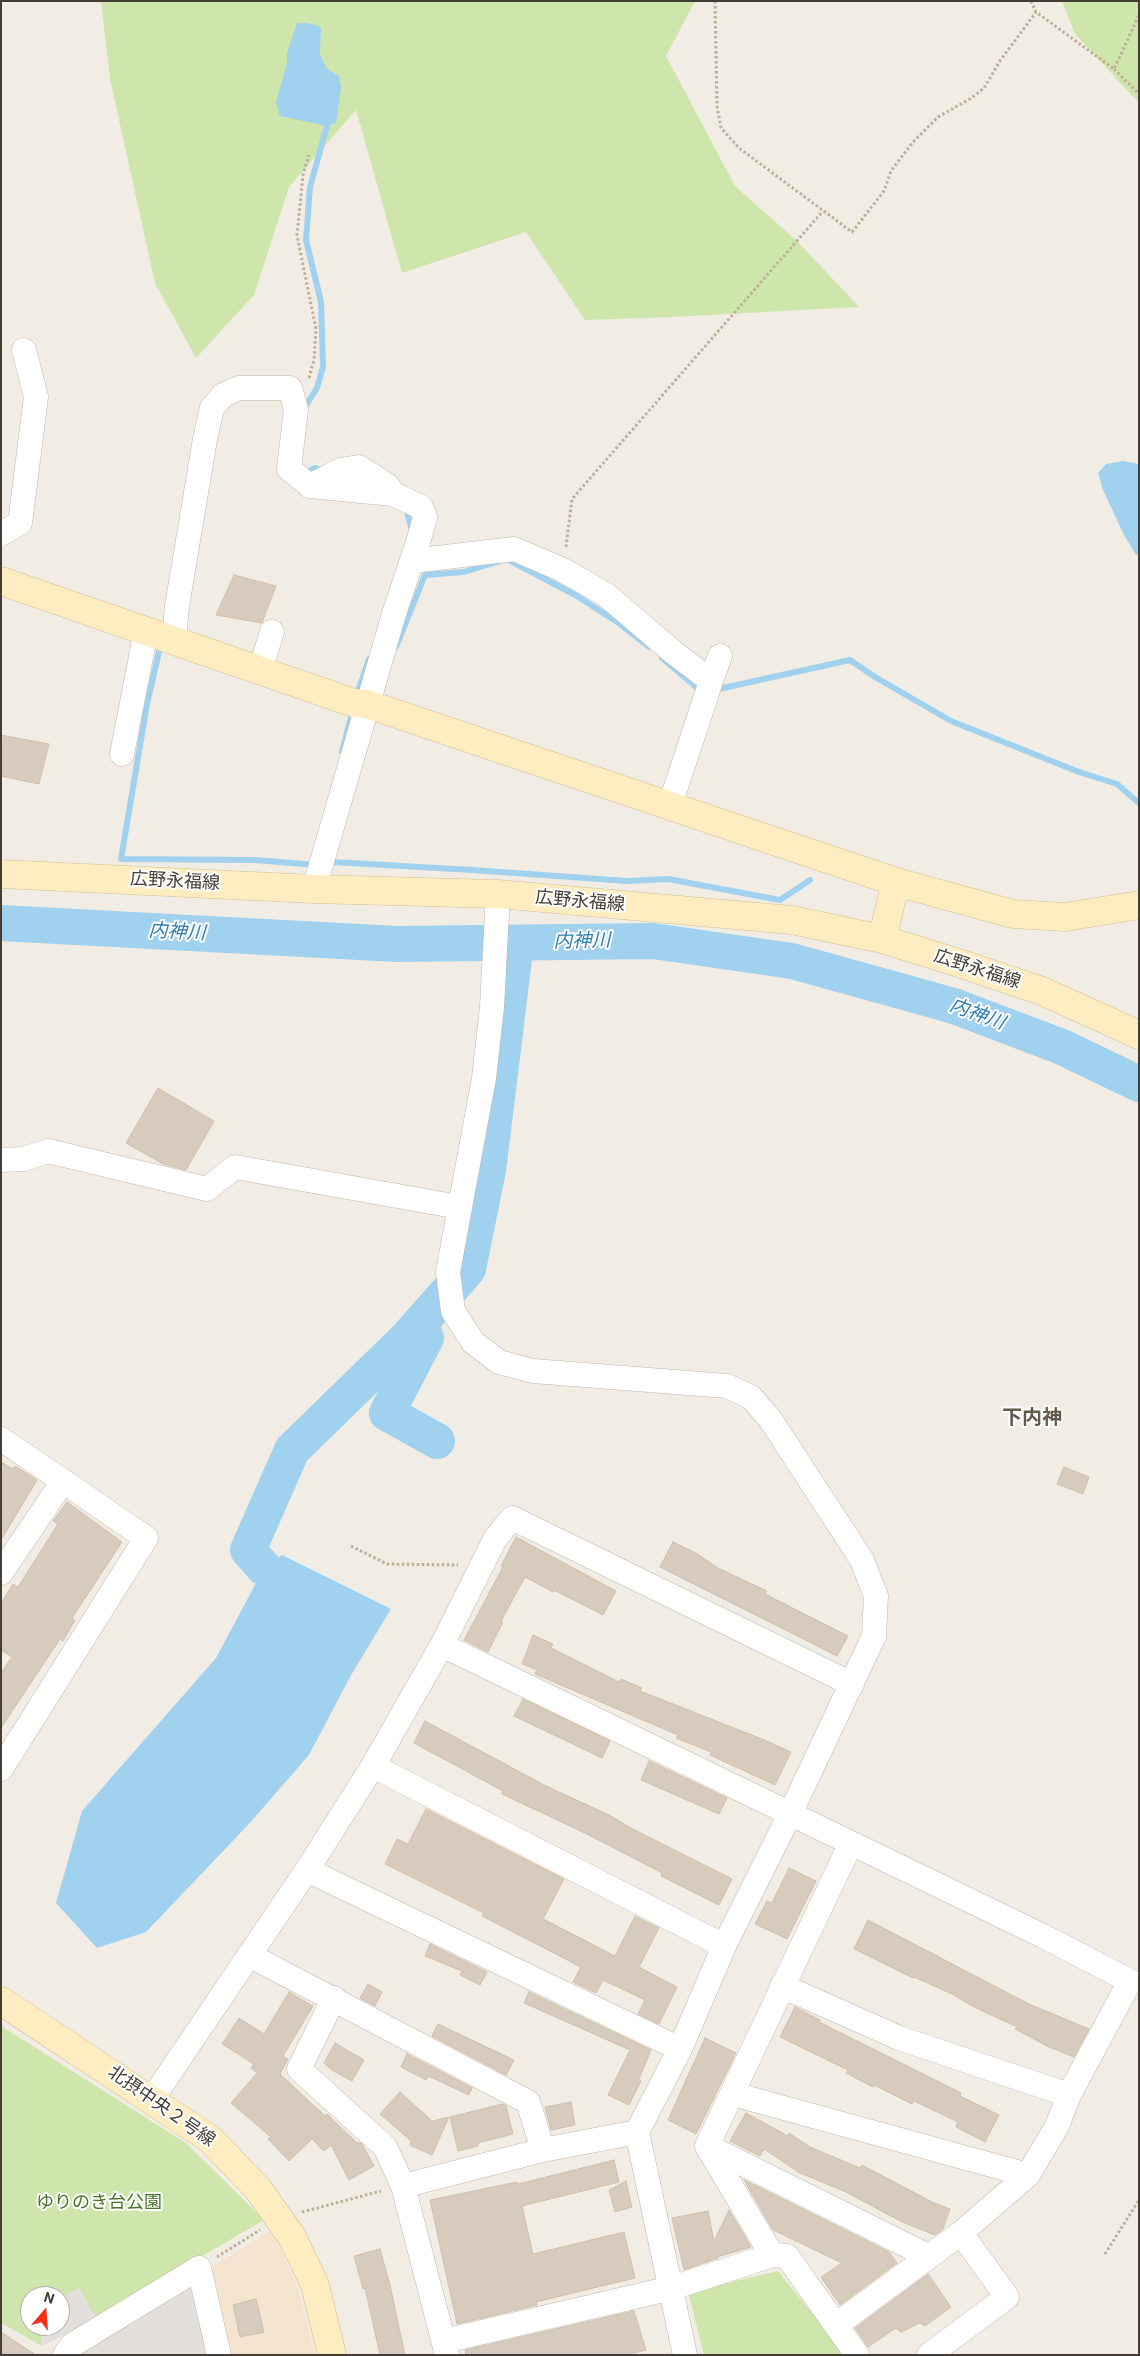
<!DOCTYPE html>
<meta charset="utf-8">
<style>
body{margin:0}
#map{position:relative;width:1140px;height:2356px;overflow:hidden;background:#f2ede4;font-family:Roboto,sans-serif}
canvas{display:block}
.frame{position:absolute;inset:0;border:2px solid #433d34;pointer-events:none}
.north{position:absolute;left:20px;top:2286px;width:50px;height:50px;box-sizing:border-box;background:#fff;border:1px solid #b4b1ae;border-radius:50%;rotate:18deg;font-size:14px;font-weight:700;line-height:20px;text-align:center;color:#433d34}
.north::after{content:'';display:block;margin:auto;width:18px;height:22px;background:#f72f15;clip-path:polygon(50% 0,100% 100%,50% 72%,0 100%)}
</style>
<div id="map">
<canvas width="1140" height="2356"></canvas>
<div class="frame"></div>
<div class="north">N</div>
</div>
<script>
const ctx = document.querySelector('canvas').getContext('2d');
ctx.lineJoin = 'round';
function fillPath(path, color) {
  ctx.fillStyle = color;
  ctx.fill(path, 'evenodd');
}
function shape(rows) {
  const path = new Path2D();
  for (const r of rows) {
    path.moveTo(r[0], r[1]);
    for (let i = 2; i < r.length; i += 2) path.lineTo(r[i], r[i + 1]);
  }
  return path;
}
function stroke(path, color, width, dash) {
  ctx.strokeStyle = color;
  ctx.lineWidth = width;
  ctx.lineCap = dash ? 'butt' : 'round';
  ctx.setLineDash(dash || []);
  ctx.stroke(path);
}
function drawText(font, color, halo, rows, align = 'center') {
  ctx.font = font + ' Roboto,"Noto Sans JP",sans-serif';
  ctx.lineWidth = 4;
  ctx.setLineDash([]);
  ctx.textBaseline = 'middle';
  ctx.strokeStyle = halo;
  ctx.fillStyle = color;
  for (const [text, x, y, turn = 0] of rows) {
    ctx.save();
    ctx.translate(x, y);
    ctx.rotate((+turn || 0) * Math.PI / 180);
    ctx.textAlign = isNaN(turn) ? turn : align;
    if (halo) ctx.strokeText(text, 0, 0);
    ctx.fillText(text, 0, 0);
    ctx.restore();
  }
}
fillPath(shape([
 [272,2230,297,2286,315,2355,79,2355,195,2277]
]), '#f4e3ce');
fillPath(shape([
 [101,1,695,1,666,56,735,186,798,242,859,307,673,317,585,320,526,232,402,273,356,110,289,187,254,295,196,358,155,283,110,79],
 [1062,1,1139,1,1139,103,1075,34],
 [1,2026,186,2143,264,2220,96,2318,42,2346,1,2323],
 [30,2296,60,2296,60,2326,30,2326],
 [778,2271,846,2355,704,2355,688,2292]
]), '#cee6ac');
fillPath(shape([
 [195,2277,210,2355,79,2355],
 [79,2288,96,2318,42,2346,40,2326,60,2326,60,2298]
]), '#e2dfdc');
fillPath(shape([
 [297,23,308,23,321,27,320,55,327,69,339,76,341,88,336,123,327,126,280,116,276,102,287,64,287,53],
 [1123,461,1139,464,1139,554,1136,555,1124,535,1103,490,1098,473,1106,464],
 [282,1555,391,1609,350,1677,309,1755,248,1825,146,1932,97,1948,56,1903,82,1811,216,1658,264,1568]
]), '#a0d1ef');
stroke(shape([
 [303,410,317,388,323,367,321,302,306,240,310,187,327,126],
 [302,475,315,468,325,472],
 [406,508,412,531],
 [161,643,147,704,121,859,255,860,316,865],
 [396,647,425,575,464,572,507,559,577,596,617,622,649,647],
 [662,658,702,692],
 [714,690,850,660,875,677,951,721,1079,772,1117,784,1139,803],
 [356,697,369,659],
 [342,752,353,709],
 [326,863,333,862,472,870,627,881,668,879,780,900,810,880]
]), '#a0d1ef', 6);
stroke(shape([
 [1,923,397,944,653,941,792,961,954,1006,1062,1047,1139,1084],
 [422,1329,426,1338,387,1413,437,1441],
 [264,1568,248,1550,292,1450,406,1339,468,1269,488,1170,516,943]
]), '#a0d1ef', 36);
const building = shape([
 [234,575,276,586,262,623,216,615,234,575],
 [1,735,49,744,39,784,1,776,1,735],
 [158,1088,214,1121,186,1170,163,1164,126,1143,158,1088],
 [1,1462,13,1469,15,1466,37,1480,1,1540,1,1462],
 [1064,1467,1089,1477,1083,1494,1057,1484,1064,1467],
 [67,1502,122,1542,72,1618,75,1620,63,1641,60,1639,1,1728,1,1673,12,1657,1,1650,1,1603,13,1584,18,1587,58,1524,53,1521,67,1502],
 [516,1537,616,1591,603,1615,554,1590,553,1592,525,1577,501,1621,503,1622,488,1652,464,1640,503,1567,501,1566,516,1537],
 [673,1542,696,1553,718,1568,767,1591,765,1594,848,1636,837,1656,660,1567,673,1542],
 [533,1635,553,1644,551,1648,619,1682,621,1679,642,1688,640,1691,762,1739,791,1752,775,1785,710,1755,711,1752,676,1738,678,1735,535,1674,537,1670,522,1664,533,1635],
 [523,1699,610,1741,602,1758,514,1716,523,1699],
 [425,1721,546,1786,609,1815,631,1828,732,1879,719,1905,661,1876,662,1873,589,1835,502,1794,503,1791,414,1743,425,1721],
 [649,1761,727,1798,719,1814,641,1780,649,1761],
 [426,1809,564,1879,543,1919,592,1944,615,1956,635,1916,659,1928,639,1967,677,1987,659,2024,638,2014,645,2000,603,1980,596,1993,573,1982,581,1967,482,1916,484,1913,385,1864,397,1839,408,1844,426,1809],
 [789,1868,816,1881,787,1939,755,1924,767,1901,772,1903,789,1868],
 [868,1920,1029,2004,1089,2029,1074,2057,1049,2047,1015,2029,1017,2027,974,2007,952,1994,914,1977,913,1978,854,1949,868,1920],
 [430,1944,487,1972,480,1985,460,1975,462,1971,425,1956,430,1944],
 [368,1984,382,1992,375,2006,360,1998,368,1984],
 [289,1992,313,2006,283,2056,288,2059,280,2074,325,2116,327,2114,357,2143,359,2142,362,2144,374,2166,349,2180,331,2145,324,2151,312,2139,289,2161,268,2139,271,2137,231,2103,257,2073,251,2068,254,2064,222,2044,239,2018,264,2034,289,1992],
 [529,1992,651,2050,639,2079,641,2081,629,2105,608,2095,630,2050,524,2003,529,1992],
 [795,2007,820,2020,819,2022,961,2093,960,2096,999,2115,985,2142,956,2127,958,2122,914,2101,912,2104,874,2085,873,2087,846,2073,848,2070,780,2037,795,2007],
 [438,2024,514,2060,506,2075,432,2036,438,2024],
 [705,2038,736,2053,696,2134,668,2120,705,2038],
 [335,2043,364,2060,352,2081,332,2070,324,2063,335,2043],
 [407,2054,472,2088,469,2095,428,2076,426,2080,401,2067,407,2054],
 [400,2092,432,2121,449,2117,432,2155,410,2145,411,2141,380,2114,400,2092],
 [571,2102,575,2125,551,2130,545,2107,571,2102],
 [502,2104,506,2106,513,2134,478,2143,478,2146,458,2151,450,2117,502,2104],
 [746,2113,788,2136,789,2133,810,2147,860,2168,862,2165,932,2202,950,2209,943,2229,935,2235,902,2222,846,2192,800,2173,764,2149,760,2156,730,2141,746,2113],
 [614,2160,619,2182,522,2206,533,2254,624,2232,635,2278,536,2302,537,2305,457,2324,430,2200,517,2182,518,2184,614,2160],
 [744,2180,889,2252,897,2263,840,2305,821,2277,842,2263,773,2230,744,2180],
 [626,2181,632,2207,615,2212,609,2190,626,2181],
 [729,2210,751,2247,717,2257,718,2258,684,2270,672,2218,708,2211,714,2241,729,2210],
 [380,2249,390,2285,405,2355,380,2355,365,2288,363,2289,354,2256,380,2249],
 [928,2274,951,2307,925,2326,920,2323,901,2332,896,2328,868,2347,855,2328,928,2274],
 [256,2299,264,2332,240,2337,233,2305,256,2299],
 [634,2311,646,2350,625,2355,466,2355,465,2350,634,2311],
 [1,2332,36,2355,1,2355,1,2332]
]);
fillPath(building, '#d6cbbc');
stroke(building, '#cebfad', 1);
const street = shape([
 [310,486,341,470,359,467,387,485,393,494],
 [1,534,20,523,36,397,24,350],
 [412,561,514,549,563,570,605,594,673,652,711,681,670,805],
 [174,640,177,606,205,439,212,408,223,395,239,388,290,388,296,409,289,469,310,486,393,494,421,507,425,517,419,539,394,614,314,889],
 [260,670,272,632],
 [711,681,720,656],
 [122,754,146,631],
 [498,894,492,1007,484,1078,448,1272,453,1311,473,1342,499,1362,533,1371,727,1386,751,1397,770,1419,862,1560,876,1596,874,1636,790,1814,724,1946,680,2049,637,2132,685,2355],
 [1,1160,24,1159,48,1151,207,1189,235,1167,459,1207],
 [1,1439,63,1481,1,1573],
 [442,1645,1043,1936,1130,1981,1069,2095,1057,2126,1028,2175,961,2233,836,2325],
 [373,1766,724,1946],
 [1,1769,146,1538,63,1481],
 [307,1870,680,2049],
 [249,1955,528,2102,543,2150],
 [782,1986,899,2038,1069,2095],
 [334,1998,299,2069,385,2147,403,2186,447,2355],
 [733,2094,1028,2175],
 [152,2099,307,1870,373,1766,442,1645,495,1539,512,1518,852,1684],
 [707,2146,928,2256],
 [403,2186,543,2150,637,2132],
 [772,2255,707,2146,851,1843],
 [444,2341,672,2288,772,2255,787,2256,857,2355],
 [65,2355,72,2345,199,2268,219,2355],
 [929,2355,1007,2297,961,2233]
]);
const secondary = shape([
 [1,581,354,703,367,704,896,882,1013,914,1065,917,1139,905],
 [1,874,314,889,498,894,792,920,882,939,962,964,1042,991,1139,1035],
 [882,939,896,882],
 [1,2001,210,2139,258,2189,292,2237,315,2285,332,2355]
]);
stroke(street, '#c0b7a9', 25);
stroke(secondary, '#d1bf94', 29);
stroke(shape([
 [715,1,717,106,721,128,739,148,852,232,884,191,891,171,913,142,938,117,970,99,984,88,1000,61,1036,12],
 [1031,1,1036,12,1114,69,1139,15],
 [1114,69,1139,94],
 [309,378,314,360,316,329,297,235,303,175,309,155],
 [566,547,572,499,823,211],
 [351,1546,387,1564,458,1565],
 [302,2212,381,2191],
 [1105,2254,1139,2200],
 [217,2257,260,2230]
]), '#beaf98', 3, [2.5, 2.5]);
stroke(street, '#fff', 24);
stroke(secondary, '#feedc1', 28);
drawText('18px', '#433d34', '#fff', [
 ["広野永福線",175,882,3],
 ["広野永福線",580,902,5],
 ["広野永福線",977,970,18],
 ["北摂中央２号線",161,2107,35]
]);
drawText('18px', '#487428', '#fff', [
 ["ゆりのき台公園",99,2203]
]);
drawText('italic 19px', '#2f7dad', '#fff', [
 ["内神川",177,933,3],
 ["内神川",582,942,-1],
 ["内神川",977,1015,20]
]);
drawText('bold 20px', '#665a4b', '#fff', [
 ["下内神",1032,1419]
]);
</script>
